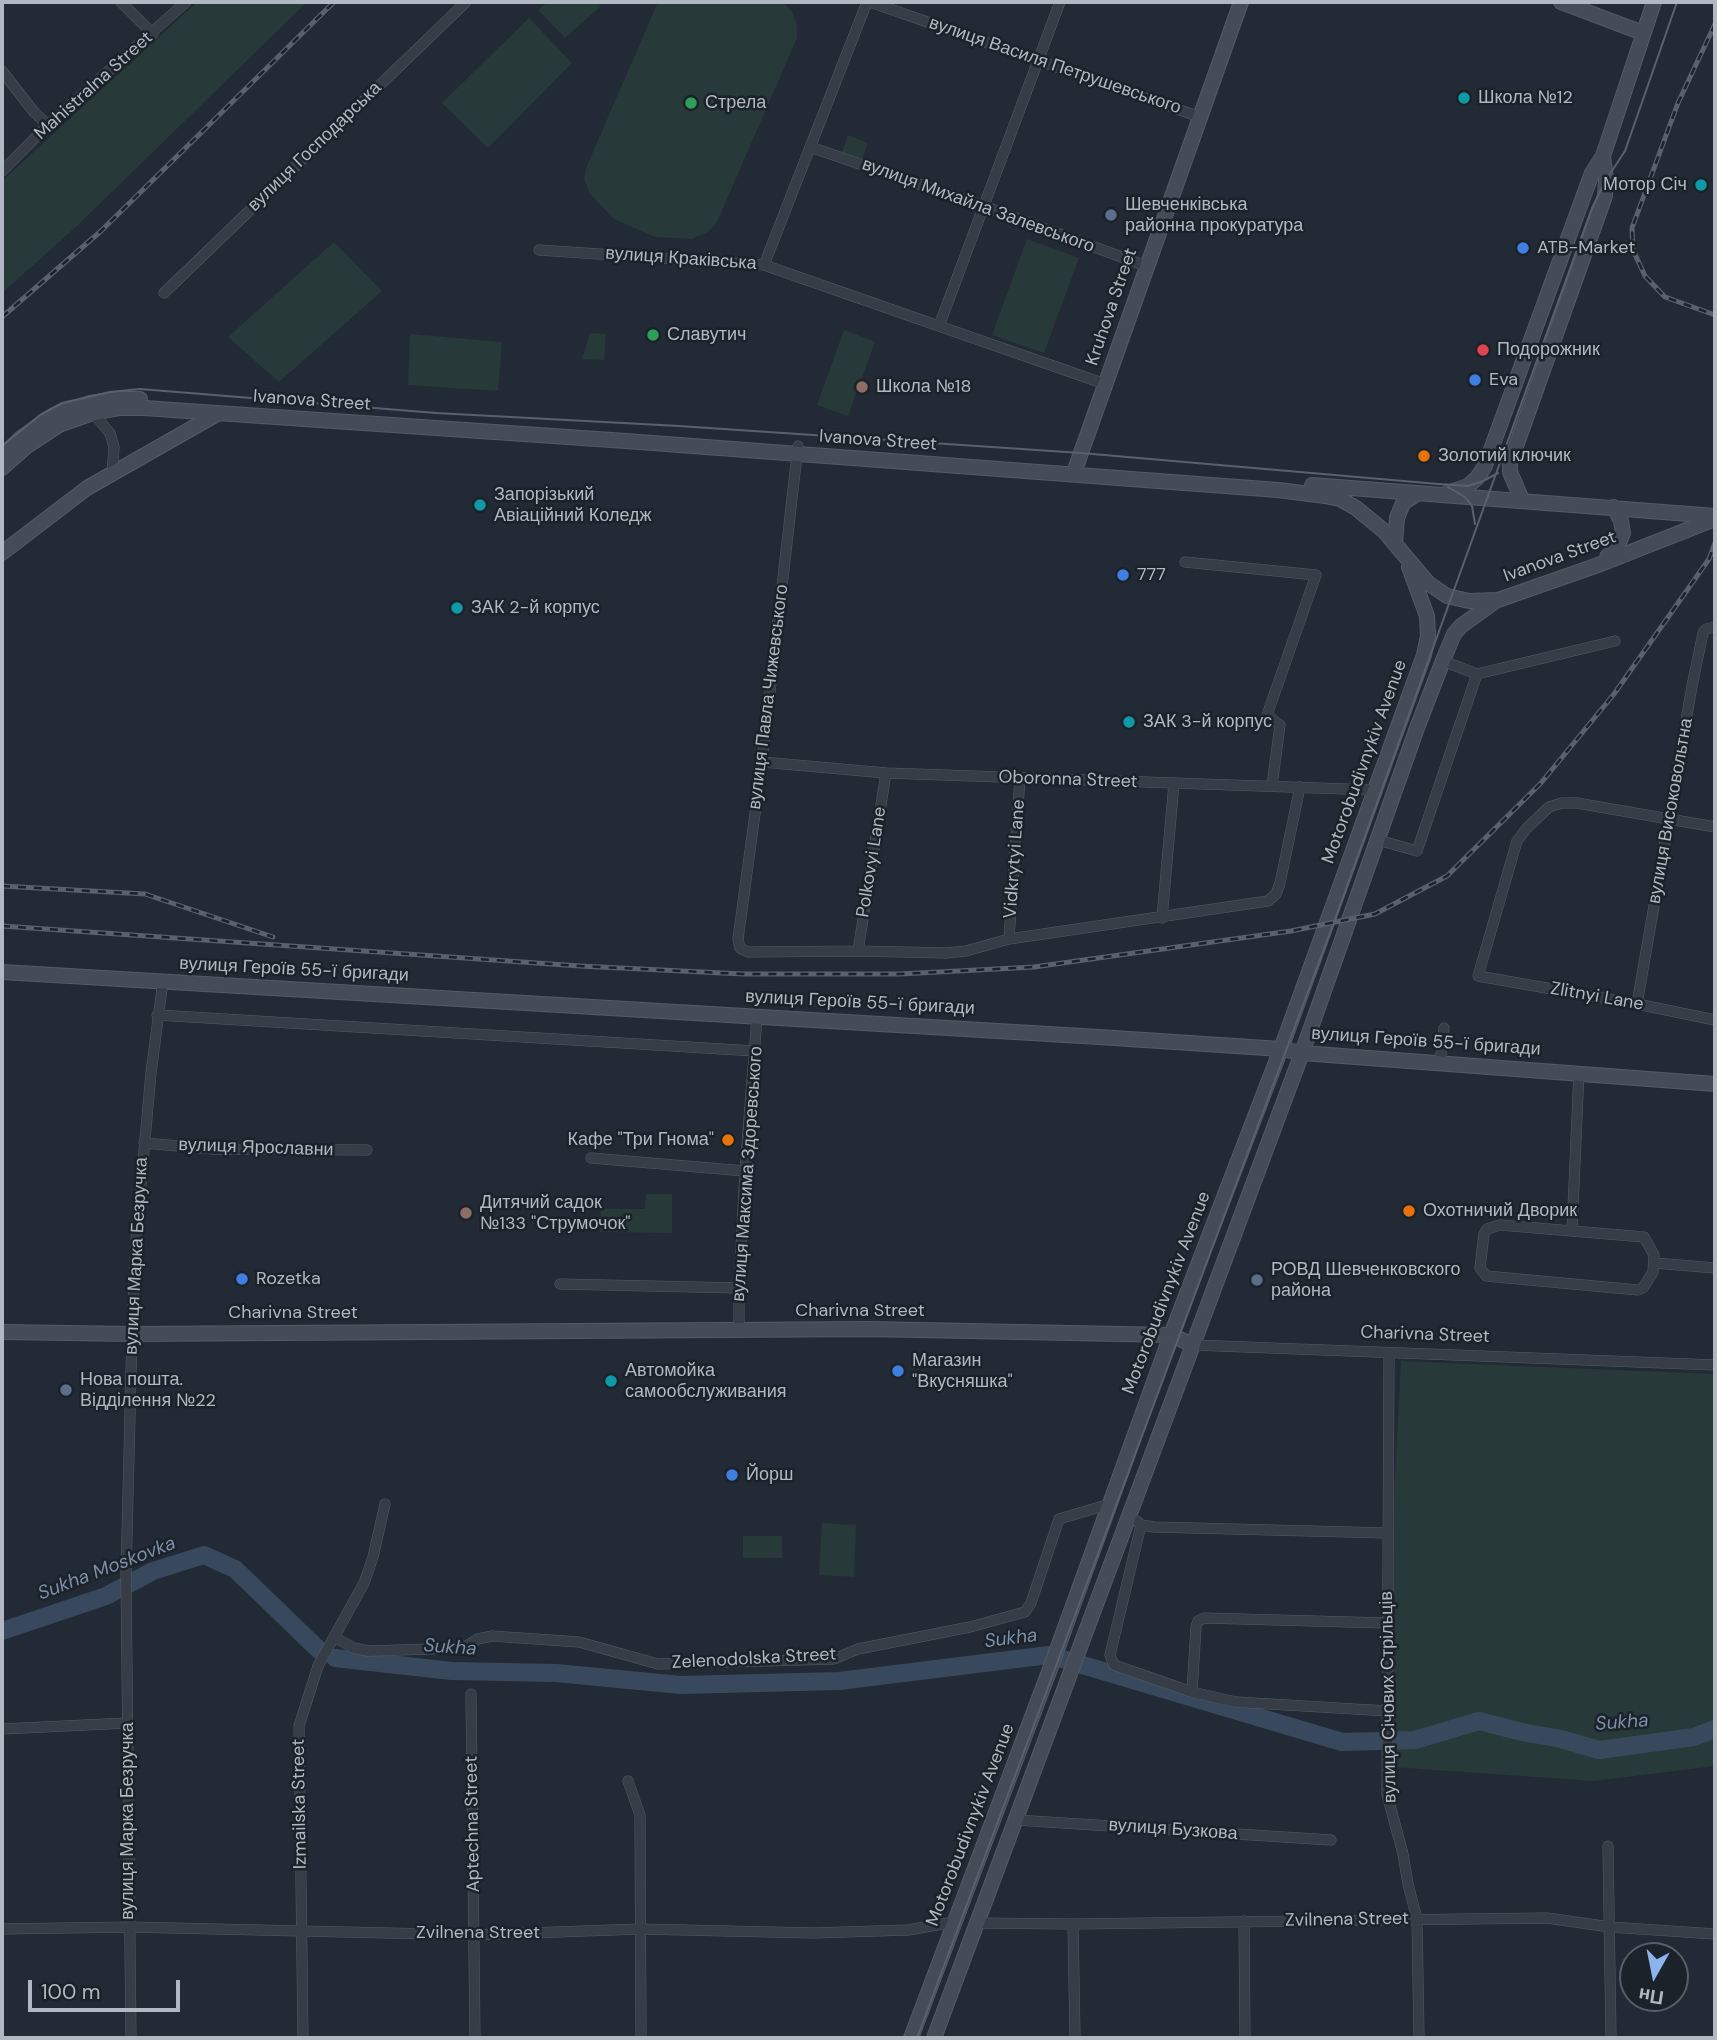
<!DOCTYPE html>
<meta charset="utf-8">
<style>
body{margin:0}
#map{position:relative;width:1717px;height:2040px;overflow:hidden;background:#222b35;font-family:"DM Sans",sans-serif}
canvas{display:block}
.frame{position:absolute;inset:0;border:4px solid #b0b8c2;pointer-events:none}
.north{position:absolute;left:1619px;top:1942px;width:70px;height:70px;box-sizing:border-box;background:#1b222a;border:2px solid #575e67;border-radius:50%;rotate:189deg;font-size:19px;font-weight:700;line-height:28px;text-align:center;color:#b0b8c2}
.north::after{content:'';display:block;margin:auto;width:24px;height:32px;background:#8cb3ec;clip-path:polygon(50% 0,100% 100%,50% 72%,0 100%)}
.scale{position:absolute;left:28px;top:1980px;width:152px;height:32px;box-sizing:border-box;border:4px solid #b0b8c2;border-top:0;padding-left:9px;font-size:21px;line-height:24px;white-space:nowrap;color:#b0b8c2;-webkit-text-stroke:5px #1b222a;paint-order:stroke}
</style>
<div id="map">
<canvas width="1717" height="2040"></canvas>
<div class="frame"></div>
<div class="north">Пн</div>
<div class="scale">100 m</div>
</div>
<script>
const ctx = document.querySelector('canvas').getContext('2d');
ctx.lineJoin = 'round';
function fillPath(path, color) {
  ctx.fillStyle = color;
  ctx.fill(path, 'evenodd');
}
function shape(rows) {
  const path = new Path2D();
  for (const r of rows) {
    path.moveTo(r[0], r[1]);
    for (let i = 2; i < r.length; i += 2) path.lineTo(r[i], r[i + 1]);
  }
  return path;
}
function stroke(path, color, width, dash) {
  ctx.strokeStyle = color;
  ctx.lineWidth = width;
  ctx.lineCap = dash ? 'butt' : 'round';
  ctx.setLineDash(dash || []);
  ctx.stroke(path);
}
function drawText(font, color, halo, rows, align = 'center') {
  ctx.font = font + ' "DM Sans",sans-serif';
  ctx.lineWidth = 5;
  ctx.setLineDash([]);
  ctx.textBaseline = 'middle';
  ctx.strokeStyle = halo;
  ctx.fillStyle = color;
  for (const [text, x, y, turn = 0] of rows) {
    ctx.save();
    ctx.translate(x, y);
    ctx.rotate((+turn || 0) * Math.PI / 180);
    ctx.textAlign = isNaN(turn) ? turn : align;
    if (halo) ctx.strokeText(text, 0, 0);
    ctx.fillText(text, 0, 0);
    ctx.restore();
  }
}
fillPath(shape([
 [197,2,307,2,78,225,2,293,2,181],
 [548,2,597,2,601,6,565,38,538,10],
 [658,2,783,2,792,12,797,24,797,38,717,222,708,232,692,239,655,237,614,219,590,194,584,179,586,168],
 [529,18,572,63,488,148,442,103],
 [848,135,868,143,862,159,842,152],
 [1027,239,1079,258,1044,353,992,335],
 [334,242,382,291,279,382,228,337],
 [844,330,875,342,848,416,817,405],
 [590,333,606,334,604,360,582,359],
 [410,334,502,342,498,391,408,385],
 [646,1194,672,1194,672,1233,600,1232,601,1209,645,1209],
 [1401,1361,1713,1374,1715,1376,1715,1766,1594,1781,1392,1767,1392,1532],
 [822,1523,856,1525,854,1577,819,1575],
 [743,1536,782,1536,782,1558,743,1558]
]), '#273938');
stroke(shape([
 [2,1631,106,1596,153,1571,204,1555,235,1569,320,1651],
 [335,1658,452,1671,556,1673,681,1685,839,1681,1049,1655,1342,1742,1415,1740,1479,1721,1522,1732,1561,1739,1599,1750,1694,1737,1715,1729]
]), '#39495d', 18);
const street = shape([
 [121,2,153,34],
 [870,2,1200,117],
 [2,71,34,112,48,125],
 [810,147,983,206,1146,266],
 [2,171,48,125,186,2],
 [539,250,764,265,1105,384],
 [764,265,867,2],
 [164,293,466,2],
 [939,326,1060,2],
 [93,413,110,433,114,447,112,474],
 [798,446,762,762,738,939,740,948,748,952,858,951,946,953,966,951,1009,939,1268,901,1276,894,1280,883,1300,787],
 [1185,562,1316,575,1267,715,1280,725,1272,786],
 [1477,674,1615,641],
 [762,762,886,773,1375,790],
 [1715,827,1577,803,1562,803,1549,807,1527,828,1517,841,1478,976,1637,1004,1715,1020],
 [1378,840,1417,851,1477,674,1443,661],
 [1162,918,1174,783],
 [1009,939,1020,778],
 [858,951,886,773],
 [1637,1004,1692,686,1703,633,1706,629,1715,627],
 [157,1015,755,1051],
 [1440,1062,1444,1028],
 [144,1143,213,1149,367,1150],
 [591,1158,745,1171],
 [1500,1225,1644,1237,1654,1255,1653,1272,1643,1288,1638,1290,1486,1276,1480,1268,1484,1234,1487,1229,1500,1225],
 [1572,1230,1579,1072],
 [1655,1263,1715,1268],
 [560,1284,739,1288],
 [739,1331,739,1288,745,1171,757,1017],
 [1193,1345,1715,1365],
 [1389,1353,1387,1794,1403,1854,1408,1884,1417,1919,1419,2038],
 [1137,1521,1141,1525,1154,1527,1387,1533],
 [1141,1525,1110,1655,1114,1665,1192,1692,1236,1702,1388,1711],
 [334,1637,354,1648,368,1651,463,1648,478,1639,492,1636,579,1642,658,1664,834,1659,858,1649,970,1627,1025,1612,1031,1603,1059,1519,1110,1504],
 [1192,1692,1196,1627,1198,1621,1204,1618,1386,1623],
 [471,1694,475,2038],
 [2,1729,127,1723],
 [628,1781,640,1815,641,2038],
 [1016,1820,1331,1840],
 [1608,1846,1611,2038],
 [1244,1921,1245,2038],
 [977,1923,1073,1924,1547,1918,1610,1927,1715,1934],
 [1073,1924,1075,2038],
 [2,1929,129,1927,474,1935,640,1929,814,1933,908,1930,954,1922],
 [131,2038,126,1575,132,1334,136,1240,151,1073,163,981],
 [303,2038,299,1726,318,1666,364,1583,373,1557,385,1504]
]);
const secondary = shape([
 [1561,2,1643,33],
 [2,456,21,438,54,415,90,403,118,399,140,399],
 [1076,467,1241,2],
 [2,468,27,446,59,425,93,413,120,408,144,408,626,441,1278,490,1325,496,1340,499,1356,508,1384,531,1428,583,1447,596,1469,601,1498,600,1598,565,1715,519],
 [1312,485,1715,516],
 [1447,493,1468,486,1477,478,1485,466,1592,173,1603,156,1654,2],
 [1522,500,1510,472,1510,463,1605,196,1606,180,1603,156],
 [1395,543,1397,518,1403,503,1418,493],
 [2,553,87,488,217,414],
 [1607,557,1617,548,1623,533,1621,521,1614,507],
 [2,972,1099,1037,1281,1049,1302,1053,1715,1084],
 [2,1332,132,1334,869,1329,1171,1335,1193,1345],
 [911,2038,1050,1669,1171,1335,1281,1049,1424,655,1428,636,1427,616,1409,567],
 [934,2038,1302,1053,1417,728,1444,658,1454,634,1461,626,1497,600]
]);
stroke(street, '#535b64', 11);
stroke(secondary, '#535b64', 16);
stroke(street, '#363d46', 10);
stroke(secondary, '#444c58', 14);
stroke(shape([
 [2,446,40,415,62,403,110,392,140,389,436,413,679,426,1081,453,1438,484,1468,486,1483,481,1498,473],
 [1448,487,1465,497,1472,506,1475,524],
 [917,2038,1334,922,1592,208,1606,180,1625,151,1677,2]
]), '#58616d', 2);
const rail = shape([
 [1715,24,1678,103,1632,228,1633,250,1645,276,1665,297,1715,315],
 [2,317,101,231,334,2],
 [2,886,145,894,273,937],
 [2,926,580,966,743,974,900,974,1034,967,1291,931,1375,914,1447,876,1541,783,1614,694,1709,559,1715,543]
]);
stroke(rail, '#58616d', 5);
stroke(rail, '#1b222a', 2.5, [8]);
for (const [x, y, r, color] of [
 [1464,98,7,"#0f9aa8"],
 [691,103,7,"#2e9e5b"],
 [1701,185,7,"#0f9aa8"],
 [1111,215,7,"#5c6f8a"],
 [1523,248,7,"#3f7fe0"],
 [653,335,7,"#2e9e5b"],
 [1483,350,7,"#e0444e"],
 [1475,380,7,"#3f7fe0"],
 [862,387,7,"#8d6e63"],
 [1424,456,7,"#e8710a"],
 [480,505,7,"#0f9aa8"],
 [1123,575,7,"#3f7fe0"],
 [457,608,7,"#0f9aa8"],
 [1129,722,7,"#0f9aa8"],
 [728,1140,7,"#e8710a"],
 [1409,1211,7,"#e8710a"],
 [466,1213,7,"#8d6e63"],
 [242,1279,7,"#3f7fe0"],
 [1257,1280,7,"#5c6f8a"],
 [898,1371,7,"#3f7fe0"],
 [611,1381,7,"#0f9aa8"],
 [66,1390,7,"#5c6f8a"],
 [732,1475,7,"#3f7fe0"]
]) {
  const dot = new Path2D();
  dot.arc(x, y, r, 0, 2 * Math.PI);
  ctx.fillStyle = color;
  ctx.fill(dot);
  stroke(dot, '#1b222a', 2.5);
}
drawText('18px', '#b0b8c2', '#1b222a', [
 ["вулиця Василя Петрушевського",1055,66,19],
 ["Mahistralna Street",94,86,-42],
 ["вулиця Господарська",315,147,-44],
 ["вулиця Михайла Залевського",978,206,20],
 ["вулиця Краківська",681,259,4],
 ["Kruhova Street",1112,307,-71],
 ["Ivanova Street",312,401,4],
 ["Ivanova Street",878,441,4],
 ["Ivanova Street",1560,557,-20],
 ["вулиця Павла Чижевського",769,697,-83],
 ["Motorobudivnykiv Avenue",1365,762,-70],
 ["Oboronna Street",1068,780,2],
 ["вулиця Високовольтна",1671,811,-80],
 ["Vidkrytyi Lane",1015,859,-86],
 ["Polkovyi Lane",872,862,-81],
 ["вулиця Героїв 55-ї бригади",294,970,3],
 ["Zlitnyi Lane",1597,997,10],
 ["вулиця Героїв 55-ї бригади",860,1003,3],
 ["вулиця Героїв 55-ї бригади",1426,1042,4],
 ["вулиця Ярославни",256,1148,2],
 ["вулиця Максима Здоревського",748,1174,-86],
 ["вулиця Марка Безручка",137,1256,-87],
 ["Motorobudivnykiv Avenue",1167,1293,-69],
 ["Charivna Street",860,1311],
 ["Charivna Street",293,1313],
 ["Charivna Street",1425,1335,2],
 ["Zelenodolska Street",754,1659,-3],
 ["вулиця Січових Стрільців",1389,1697,-91],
 ["Izmailska Street",300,1804,-91],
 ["вулиця Марка Безручка",128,1821,-90],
 ["Aptechna Street",473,1824,-91],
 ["Motorobudivnykiv Avenue",971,1825,-69],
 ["вулиця Бузкова",1173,1830,4],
 ["Zvilnena Street",1347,1920,-1],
 ["Zvilnena Street",478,1933]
]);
drawText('18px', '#b0b8c2', '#1b222a', [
 ["Школа №12",1478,98],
 ["Стрела",705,103],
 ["Мотор Січ",1687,185,"right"],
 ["Шевченківська",1125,205],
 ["районна прокуратура",1125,226],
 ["ATB-Market",1537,248],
 ["Славутич",667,335],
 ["Подорожник",1497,350],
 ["Eva",1489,380],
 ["Школа №18",876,387],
 ["Золотий ключик",1438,456],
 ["Запорізький",494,495],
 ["Авіаційний Коледж",494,516],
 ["777",1137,575],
 ["ЗАК 2-й корпус",471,608],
 ["ЗАК 3-й корпус",1143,722],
 ["Кафе \"Три Гнома\"",714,1140,"right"],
 ["Дитячий садок",480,1203],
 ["№133 \"Струмочок\"",480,1224],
 ["Охотничий Дворик",1423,1211],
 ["РОВД Шевченковского",1271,1270],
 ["района",1271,1291],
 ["Rozetka",256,1279],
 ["Магазин",912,1361],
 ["\"Вкусняшка\"",912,1382],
 ["Автомойка",625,1371],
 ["самообслуживания",625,1392],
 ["Нова пошта.",80,1380],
 ["Відділення №22",80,1401],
 ["Йорш",746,1475]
], 'left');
drawText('italic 19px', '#7b8fa8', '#1b222a', [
 ["Sukha Moskovka",107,1569,-21],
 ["Sukha",1011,1639,-7],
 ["Sukha",450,1648,4],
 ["Sukha",1622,1723,-4]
]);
</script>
